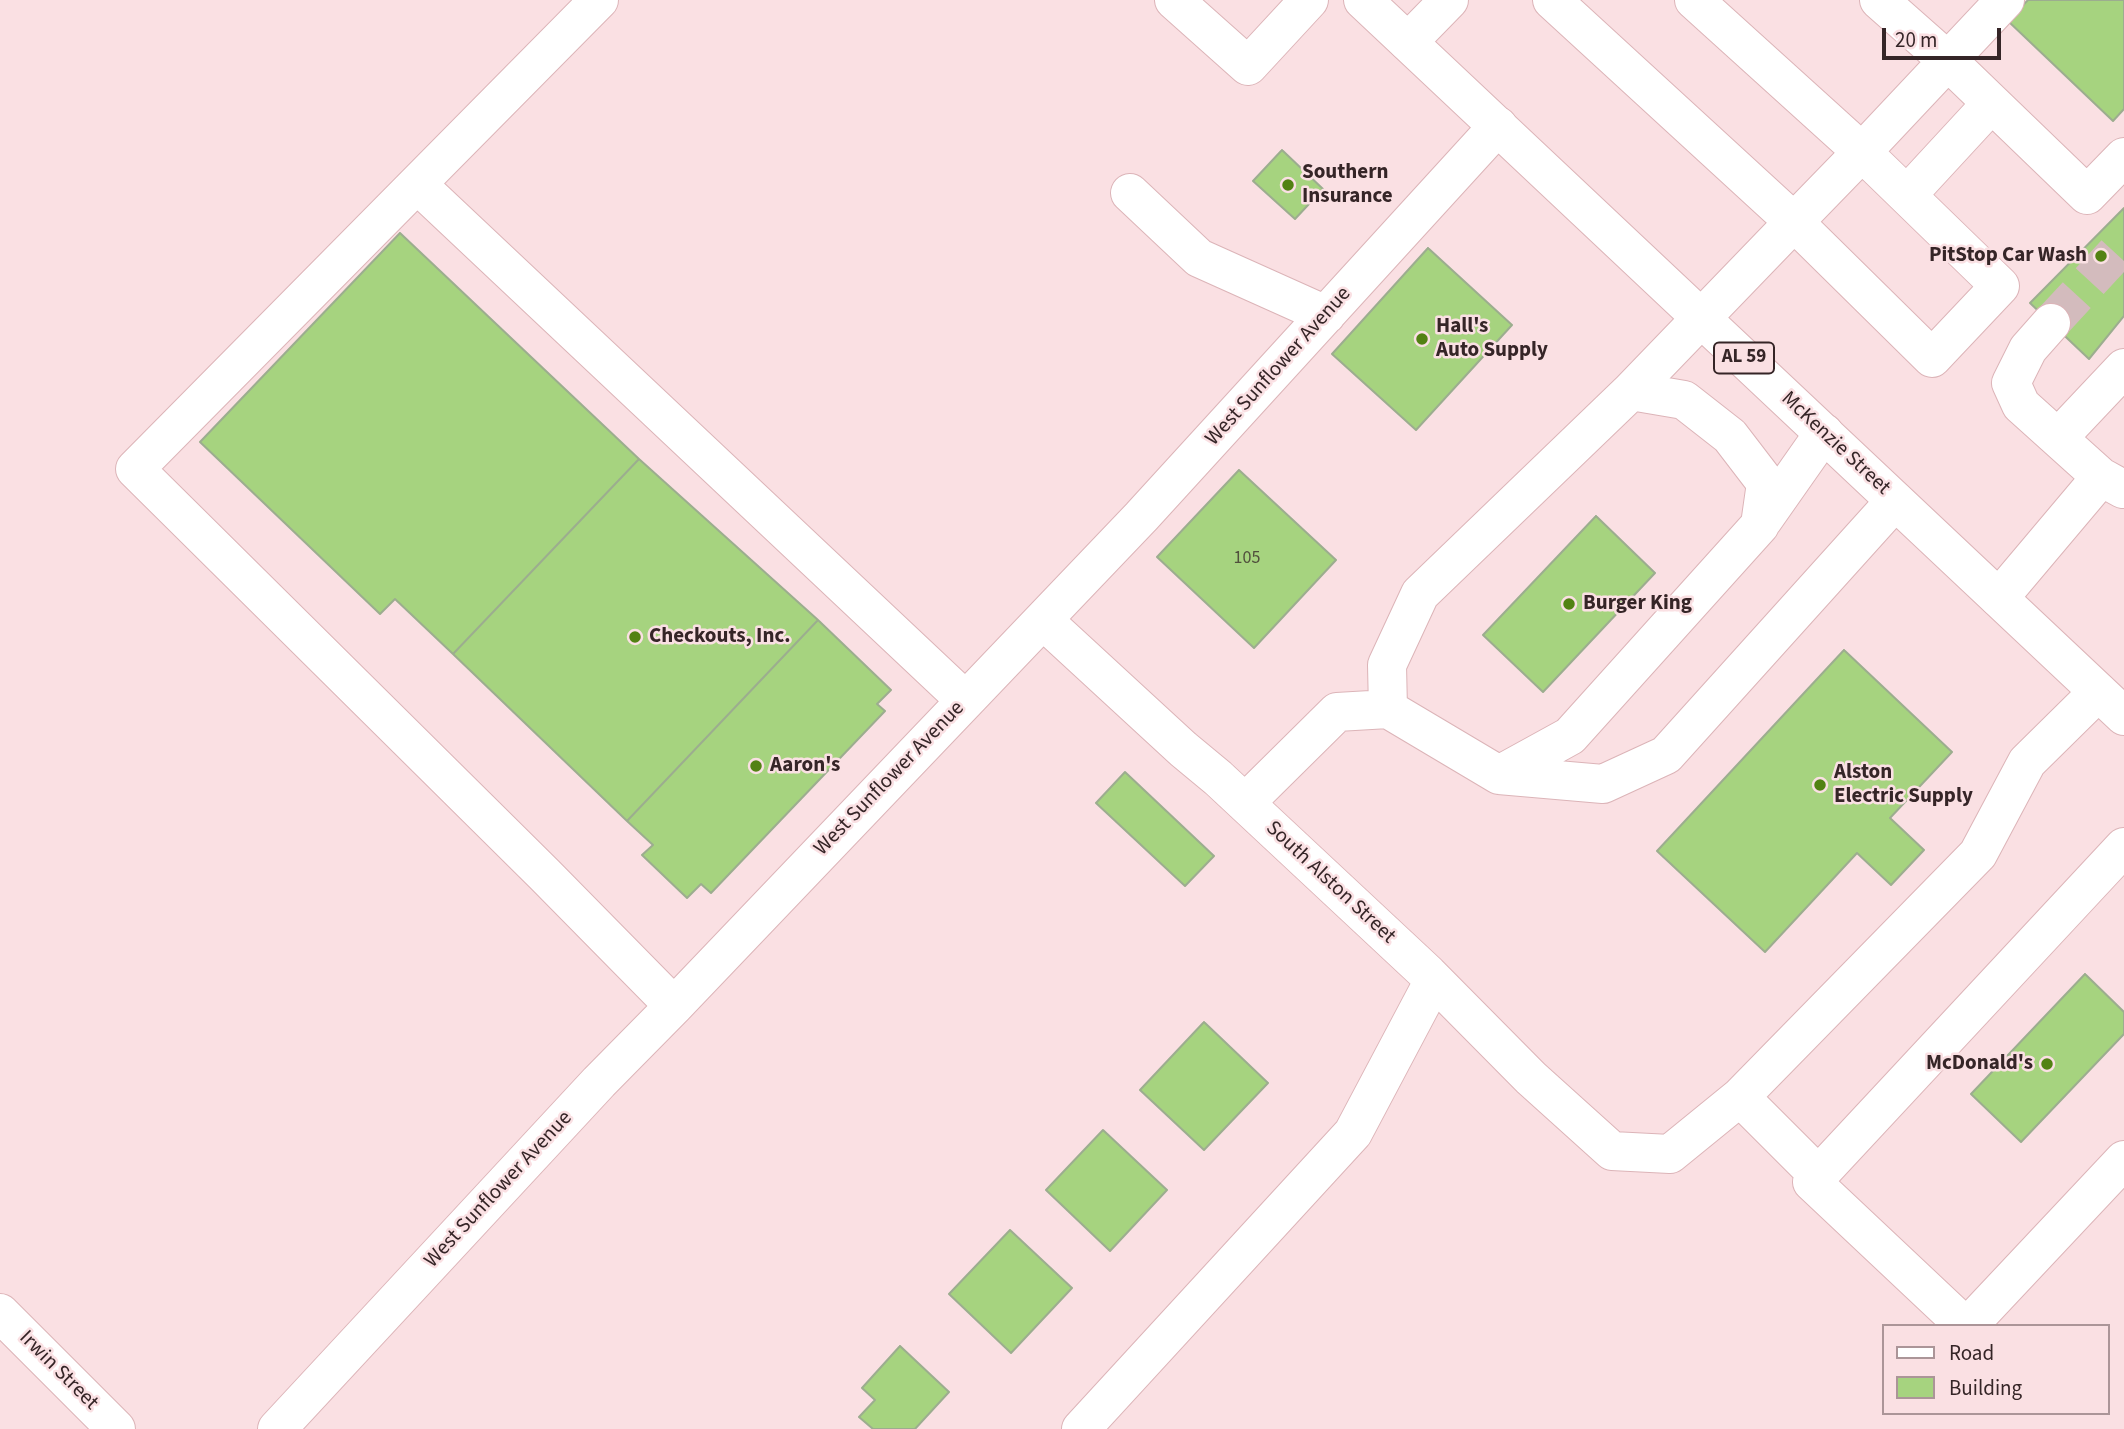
<!DOCTYPE html>
<style>
body{margin:0}
#map{position:relative;width:2124px;height:1429px;overflow:hidden;background:#fae0e3;font-family:"Source Sans 3",sans-serif}
canvas{display:block}
.legend{position:absolute;left:1882px;top:1324px;width:228px;height:91px;box-sizing:border-box;background:#fae0e3;border:2px solid #ab9598;margin:0;padding:9px 12px;list-style:none;font-size:21px;color:#352527}
.legend li{display:flex;align-items:center;gap:14px;height:35px}
.legend b{width:35px;border:2px solid #ab9598}
.scale{position:absolute;left:1882px;top:28px;width:119px;height:32px;box-sizing:border-box;border:4px solid #352527;border-top:0;padding-left:9px;font-size:21px;line-height:24px;white-space:nowrap;color:#352527;-webkit-text-stroke:5px #fae0e3;paint-order:stroke}
</style>
<div id="map">
<canvas width="2124" height="1429"></canvas>
<ul class="legend">
<li><b style="height:9px;background:#fff"></b>Road</li>
<li><b style="height:19px;background:#a6d37f"></b>Building</li>
</ul>
<div class="scale">20 m</div>
</div>
<script>
const ctx = document.querySelector('canvas').getContext('2d');
ctx.lineJoin = 'round';
function fillPath(path, color) {
  ctx.fillStyle = color;
  ctx.fill(path, 'evenodd');
}
function shape(rows) {
  const path = new Path2D();
  for (const r of rows) {
    path.moveTo(r[0], r[1]);
    for (let i = 2; i < r.length; i += 2) path.lineTo(r[i], r[i + 1]);
  }
  return path;
}
function stroke(path, color, width, dash) {
  ctx.strokeStyle = color;
  ctx.lineWidth = width;
  ctx.lineCap = dash ? 'butt' : 'round';
  ctx.setLineDash(dash || []);
  ctx.stroke(path);
}
function drawText(font, color, halo, rows, align = 'center') {
  ctx.font = font + ' "Source Sans 3",sans-serif';
  ctx.lineWidth = 5;
  ctx.setLineDash([]);
  ctx.textBaseline = 'middle';
  ctx.strokeStyle = halo;
  ctx.fillStyle = color;
  for (const [text, x, y, turn = 0] of rows) {
    ctx.save();
    ctx.translate(x, y);
    ctx.rotate((+turn || 0) * Math.PI / 180);
    ctx.textAlign = isNaN(turn) ? turn : align;
    if (halo) ctx.strokeText(text, 0, 0);
    ctx.fillText(text, 0, 0);
    ctx.restore();
  }
}
const building = shape([
 [2028,0,2124,0,2124,109,2113,121,2008,21,2028,0],
 [1282,150,1323,189,1295,219,1253,181,1282,150],
 [2124,208,2124,316,2089,359,2030,303,2124,208],
 [400,233,639,459,453,654,395,599,380,614,200,442,400,233],
 [1428,248,1512,325,1416,430,1332,354,1428,248],
 [639,459,818,620,627,821,453,654,639,459],
 [1239,470,1336,560,1254,648,1157,557,1239,470],
 [1596,516,1655,573,1543,692,1483,635,1596,516],
 [818,620,891,690,877,704,885,711,711,893,701,884,687,898,642,855,653,845,627,821,818,620],
 [1844,650,1952,752,1890,818,1924,850,1891,885,1857,853,1765,952,1657,851,1844,650],
 [1125,772,1214,856,1185,886,1096,803,1125,772],
 [2085,974,2124,1012,2124,1034,2021,1142,1971,1094,2085,974],
 [1204,1022,1268,1083,1204,1150,1140,1090,1204,1022],
 [1103,1130,1167,1190,1110,1251,1046,1190,1103,1130],
 [1010,1230,1072,1288,1011,1353,949,1294,1010,1230],
 [900,1346,949,1392,915,1429,873,1429,859,1417,875,1400,862,1388,900,1346]
]);
fillPath(building, '#a6d37f');
stroke(building, '#9cad8f', 2);
stroke(shape([
 [2051,323,2124,244]
]), '#d3bbbd', 38, [38, 19]);
const minor = shape([
 [599,0,135,469,545,875,674,1006],
 [1174,0,1248,66,1309,0],
 [1552,0,1794,222,1862,152,1694,0],
 [1879,0,1948,61,2087,195,2124,157],
 [1408,42,1449,0],
 [418,185,965,700],
 [1130,193,1199,258,1326,315],
 [1907,195,1991,104],
 [2051,323,2028,349,2011,383,2021,405,2101,477],
 [1631,391,1794,222,1932,358,2000,286,1862,152,2005,0],
 [2058,438,2124,368],
 [1763,520,1824,433],
 [1999,598,2101,477,2123,489],
 [1044,621,1183,749,1218,778,1428,974,1531,1078,1612,1151,1670,1154,1740,1097],
 [1388,709,1387,665,1420,594,1631,391,1684,400,1730,436,1766,483,1760,525,1570,736,1499,775],
 [1245,803,1337,712,1388,709,1499,775,1603,784,1666,755,1895,501],
 [1818,1175,1740,1097,1978,854,2027,762,2098,692],
 [0,1313,116,1429],
 [1965,1326,1812,1182,2124,847],
 [1968,1326,2124,1160],
 [277,1429,599,1082,674,1006,1141,517,1498,126],
 [1081,1429,1353,1133,1434,980]
]);
const major = shape([
 [1363,0,2124,716]
]);
stroke(minor, '#dcb4b8', 40);
stroke(major, '#dcb4b8', 40);
stroke(minor, '#fff', 38);
stroke(major, '#fff', 38);
for (const [x, y, r, color] of [
 [1288,185,7,"#528213"],
 [2101,256,7,"#528213"],
 [1422,339,7,"#528213"],
 [1569,604,7,"#528213"],
 [635,637,7,"#528213"],
 [756,766,7,"#528213"],
 [1820,785,7,"#528213"],
 [2047,1064,7,"#528213"]
]) {
  const dot = new Path2D();
  dot.arc(x, y, r, 0, 2 * Math.PI);
  ctx.fillStyle = color;
  ctx.fill(dot);
  stroke(dot, '#fae0e3', 2.5);
}
drawText('18px', '#51503d', null, [
 ["105",1247,559]
]);
for (const [x, y, w] of [
 [1744,358,60]
]) {
  const box = new Path2D();
  box.roundRect(x - w / 2, y - 15.5, w, 31, 5);
  ctx.fillStyle = '#fae0e3';
  ctx.fill(box);
  stroke(box, '#352527', 2);
}
drawText('bold 19px', '#352527', null, [
 ["AL 59",1744,358]
]);
drawText('bold 21px', '#352527', '#fae0e3', [
 ["Southern",1302,173],
 ["Insurance",1302,197],
 ["PitStop Car Wash",2087,256,"right"],
 ["Hall's",1436,327],
 ["Auto Supply",1436,351],
 ["Burger King",1583,604],
 ["Checkouts, Inc.",649,637],
 ["Aaron's",770,766],
 ["Alston",1834,773],
 ["Electric Supply",1834,797],
 ["McDonald's",2033,1064,"right"]
], 'left');
drawText('21px', '#352527', '#fae0e3', [
 ["West Sunflower Avenue",1279,367,-48],
 ["McKenzie Street",1835,444,43],
 ["West Sunflower Avenue",890,779,-46],
 ["South Alston Street",1330,883,43],
 ["West Sunflower Avenue",499,1190,-47],
 ["Irwin Street",58,1371,45]
]);
</script>
